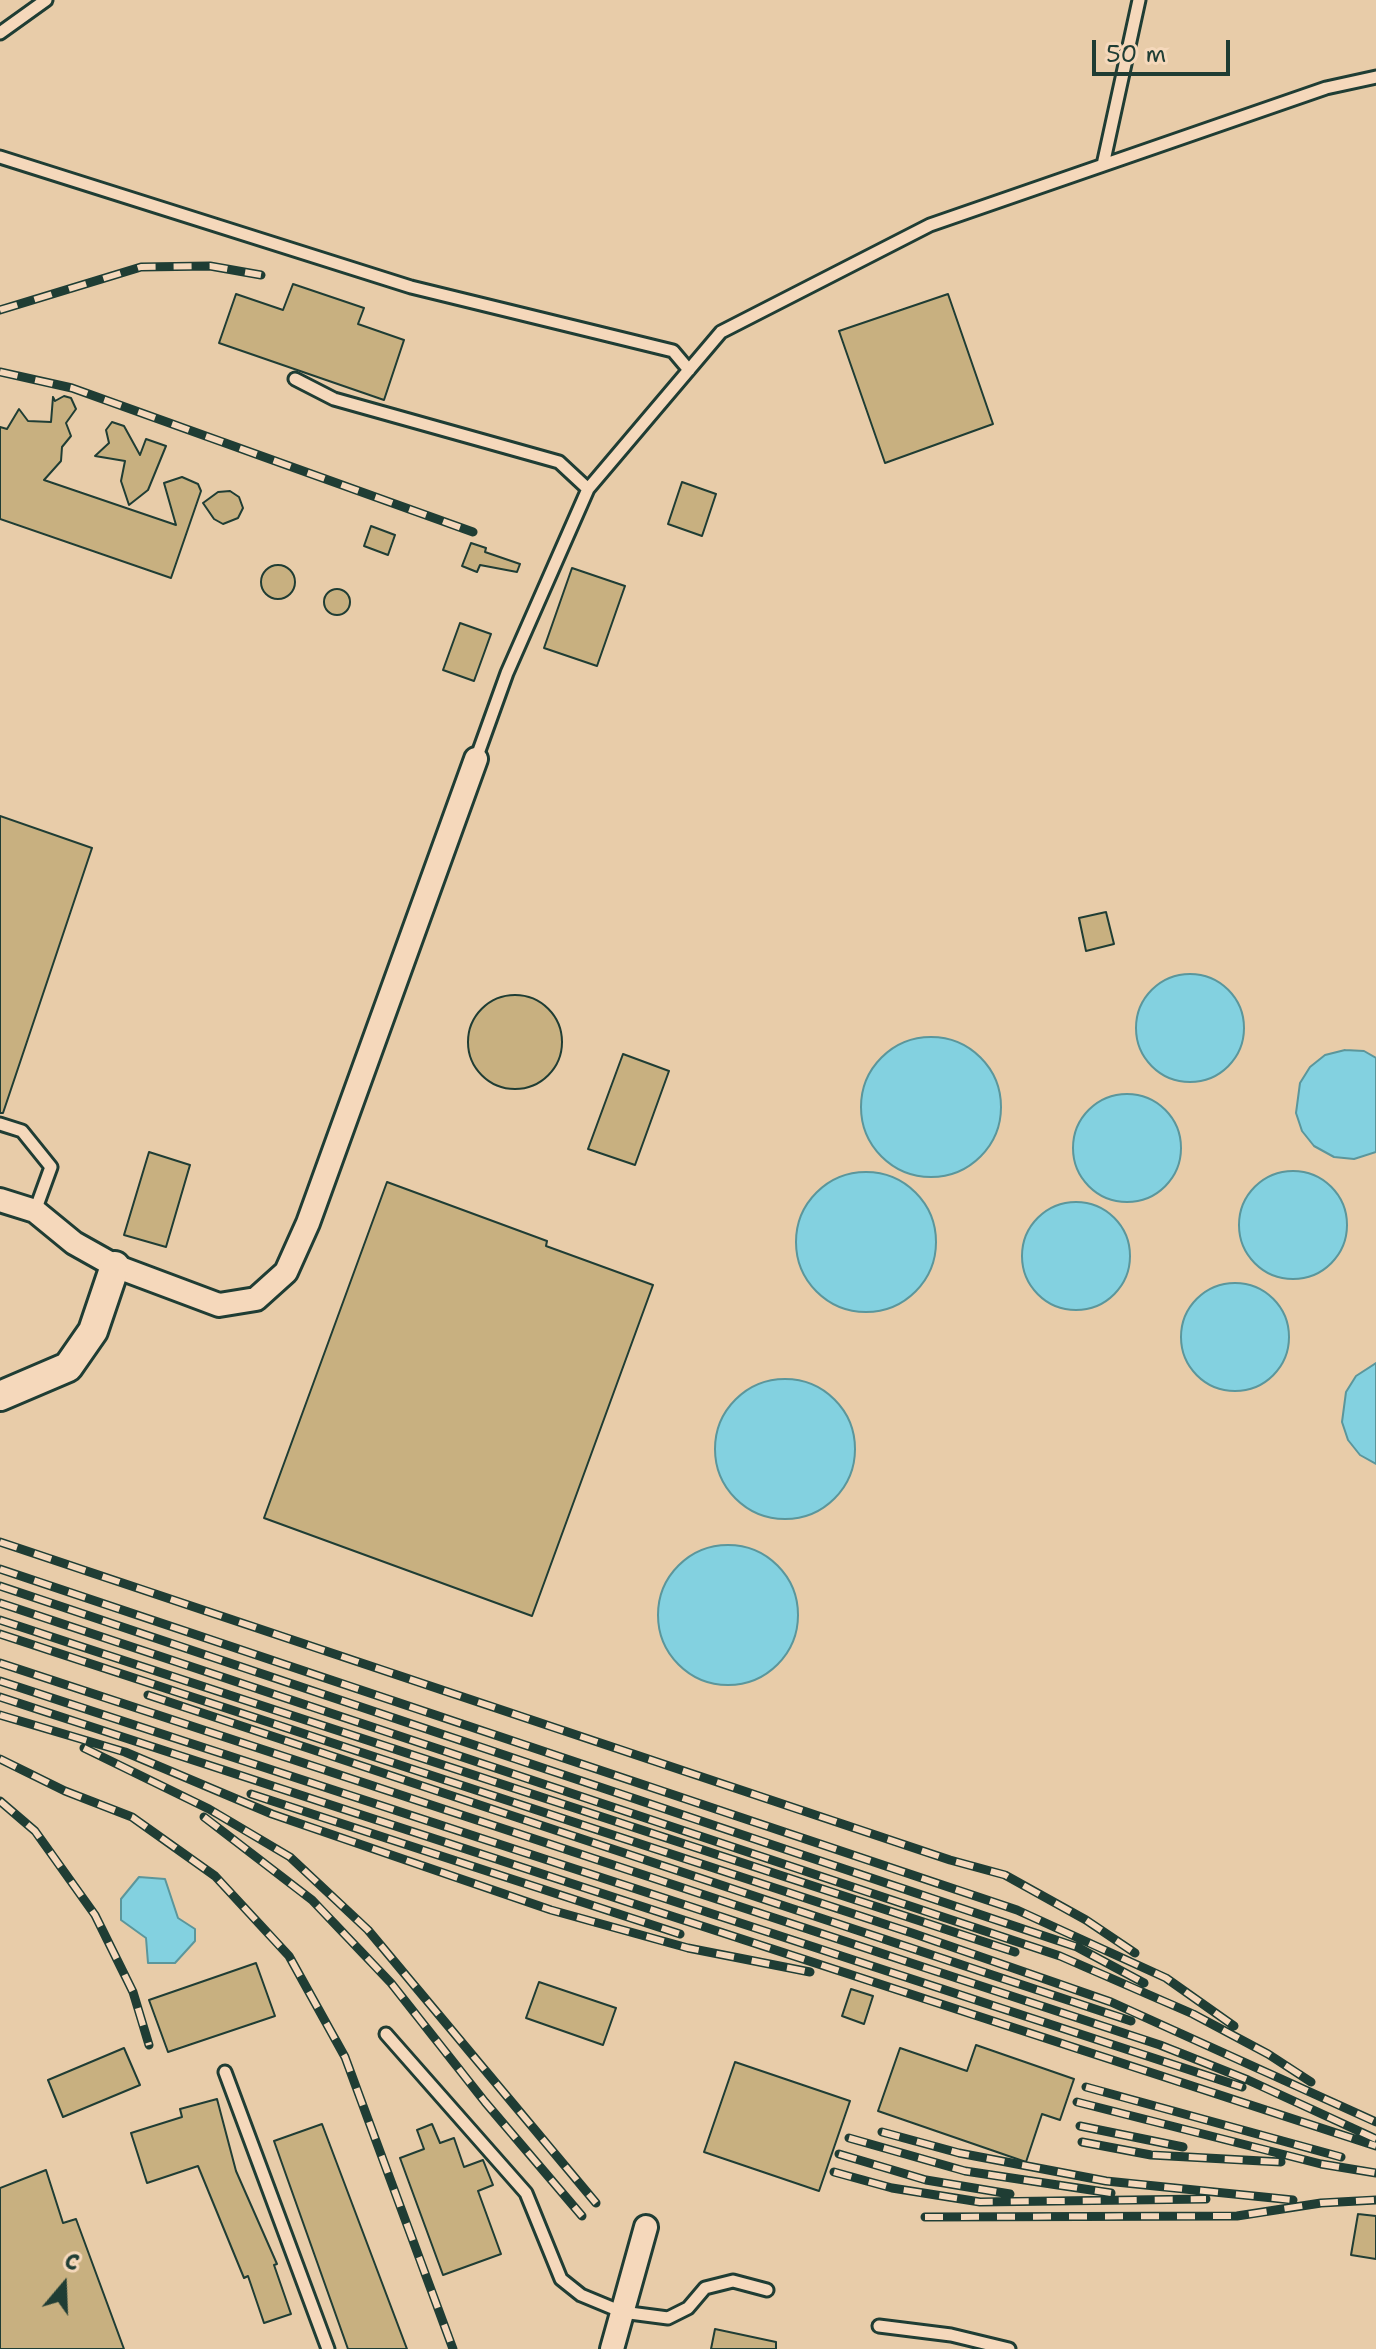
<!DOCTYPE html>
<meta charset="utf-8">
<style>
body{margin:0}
#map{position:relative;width:1376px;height:2349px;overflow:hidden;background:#f5d8bb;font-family:"Shantell Sans",sans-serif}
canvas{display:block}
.north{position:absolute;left:24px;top:2245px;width:80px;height:80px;-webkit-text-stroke:6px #f5d8bb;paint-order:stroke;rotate:19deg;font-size:22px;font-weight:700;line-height:32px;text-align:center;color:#1f3d34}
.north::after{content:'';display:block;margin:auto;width:28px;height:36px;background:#1f3d34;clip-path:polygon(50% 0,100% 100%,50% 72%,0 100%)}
.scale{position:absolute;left:1092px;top:40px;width:138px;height:36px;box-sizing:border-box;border:4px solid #1f3d34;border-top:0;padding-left:10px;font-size:24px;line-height:28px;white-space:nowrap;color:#1f3d34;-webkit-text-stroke:6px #f5d8bb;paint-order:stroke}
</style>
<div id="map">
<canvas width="1376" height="2349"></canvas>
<div class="north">С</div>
<div class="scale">50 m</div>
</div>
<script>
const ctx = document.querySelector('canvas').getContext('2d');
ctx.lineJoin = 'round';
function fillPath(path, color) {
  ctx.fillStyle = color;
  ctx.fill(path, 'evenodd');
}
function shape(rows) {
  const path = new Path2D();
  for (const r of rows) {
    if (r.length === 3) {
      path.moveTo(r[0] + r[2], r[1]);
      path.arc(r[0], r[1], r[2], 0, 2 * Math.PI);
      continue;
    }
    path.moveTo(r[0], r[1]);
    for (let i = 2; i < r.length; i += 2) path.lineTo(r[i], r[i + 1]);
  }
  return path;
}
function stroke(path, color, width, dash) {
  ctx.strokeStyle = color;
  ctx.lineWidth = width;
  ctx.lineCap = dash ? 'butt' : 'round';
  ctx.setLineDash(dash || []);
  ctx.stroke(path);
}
fillPath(shape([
 [0,0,1376,0,1376,2349,0,2349]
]), '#e8cca9');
const water = shape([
 [1190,1028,54],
 [931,1107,70],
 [1345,1050,1364,1051,1376,1058,1376,1152,1354,1159,1334,1157,1314,1146,1302,1131,1296,1113,1300,1083,1310,1067,1325,1055,1345,1050],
 [1127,1148,54],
 [1293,1225,54],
 [866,1242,70],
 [1076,1256,54],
 [1235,1337,54],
 [1376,1363,1376,1464,1360,1455,1348,1440,1342,1422,1346,1392,1356,1376,1376,1363],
 [785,1449,70],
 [728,1615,70],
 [139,1877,165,1879,178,1918,195,1929,195,1941,175,1963,148,1963,146,1938,121,1920,121,1899,139,1877]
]);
fillPath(water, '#83d1e0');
stroke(water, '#5b969b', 2);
const building = shape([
 [293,284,364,308,358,324,404,340,384,400,219,343,236,294,283,310,293,284],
 [948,294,993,424,885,463,839,331,948,294],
 [53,397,55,401,64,396,71,398,76,409,66,423,71,436,62,447,61,461,44,480,176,525,164,483,182,477,198,484,201,491,171,578,0,519,0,427,7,429,19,409,28,421,51,422,53,397],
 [112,422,124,426,140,455,146,439,166,446,148,490,129,505,121,481,125,461,95,456,109,443,106,430,112,422],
 [682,482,716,494,702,536,668,524,682,482],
 [230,491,239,497,243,508,238,518,223,524,214,519,203,503,218,492,230,491],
 [371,526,395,535,388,555,364,546,371,526],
 [471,543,486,548,485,552,520,564,517,572,480,565,477,572,462,566,471,543],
 [278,582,17],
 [572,568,625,586,597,666,544,648,572,568],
 [337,602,13],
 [460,623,491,634,474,681,443,670,460,623],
 [0,816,92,848,3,1113,0,1113,0,816],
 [1106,912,1114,944,1086,951,1079,918,1106,912],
 [515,1042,47],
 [623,1054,669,1071,635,1165,588,1149,623,1054],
 [149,1152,190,1165,166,1247,124,1235,149,1152],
 [387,1182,547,1241,546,1246,653,1285,532,1616,264,1518,387,1182],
 [256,1963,275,2016,168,2052,149,2000,256,1963],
 [539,1982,616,2008,603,2045,526,2018,539,1982],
 [851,1989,873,1996,864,2024,842,2016,851,1989],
 [976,2045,1074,2079,1060,2120,1042,2114,1026,2162,878,2111,900,2048,967,2071,976,2045],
 [124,2048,140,2085,63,2117,48,2080,124,2048],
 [735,2062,850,2101,819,2191,704,2152,735,2062],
 [217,2099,236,2171,277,2264,274,2265,291,2314,264,2323,248,2276,244,2278,198,2166,147,2183,131,2133,182,2117,180,2109,217,2099],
 [322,2124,407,2349,348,2349,274,2141,322,2124],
 [432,2124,440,2143,454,2138,464,2167,483,2160,493,2185,478,2191,501,2254,443,2275,400,2158,424,2149,417,2130,432,2124],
 [46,2170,63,2223,76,2219,124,2349,0,2349,0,2188,46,2170],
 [1358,2214,1376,2216,1376,2259,1351,2255,1358,2214],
 [715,2329,776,2342,776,2349,711,2349,715,2329]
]);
fillPath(building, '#c8b080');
stroke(building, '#1f3d34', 2);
const service = shape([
 [0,33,46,0],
 [0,157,411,287,673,351,689,370],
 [1103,165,1139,0],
 [295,379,334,399,559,462,588,489],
 [476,759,507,673,588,489,721,332,930,225,1326,88,1376,77],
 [0,1124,22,1131,51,1167,35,1211],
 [386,2034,526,2193,561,2279,581,2295,622,2312,668,2318,688,2308,705,2288,733,2281,767,2290],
 [225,2072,328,2349],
 [879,2326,951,2335,1009,2349]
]);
const minor = shape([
 [0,1200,35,1211,74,1243,115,1266,219,1305,256,1299,286,1272,308,1223,476,759],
 [612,2349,646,2227]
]);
const tertiary = shape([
 [0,1396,68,1367,93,1331,115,1266]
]);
stroke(service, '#1f3d34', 17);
stroke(minor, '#1f3d34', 28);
stroke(tertiary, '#1f3d34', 34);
stroke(service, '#f5d8bb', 11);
stroke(minor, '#f5d8bb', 22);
stroke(tertiary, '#f5d8bb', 28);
const rail = shape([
 [0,310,141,267,210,266,261,275],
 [0,372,72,388,473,532],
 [0,1542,950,1860,1005,1875,1086,1920,1135,1953],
 [0,1569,1017,1910,1166,1978,1234,2026],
 [0,1586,1077,1947,1144,1983],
 [0,1603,1060,1956,1193,2014,1268,2054,1311,2082],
 [0,1620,1015,1952],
 [0,1634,912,1933,1111,2002,1376,2122],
 [0,1663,1160,2045,1248,2080,1376,2139],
 [0,1681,1242,2087],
 [148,1695,1131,2021],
 [0,1697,1376,2146],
 [0,1715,125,1752,272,1814,551,1910,688,1948,810,1972],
 [84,1748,209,1809,290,1857,368,1930,596,2203],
 [0,1759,65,1791,132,1817,215,1876,289,1956,345,2057,453,2349],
 [251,1794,680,1934],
 [0,1801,35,1831,95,1915,133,1992,149,2045],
 [204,1817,312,1900,391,1983,485,2102,582,2216],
 [1086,2087,1341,2157],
 [1077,2102,1321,2164,1376,2173],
 [1080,2126,1183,2147],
 [882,2132,959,2153,1106,2181,1293,2200],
 [849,2138,965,2171,1111,2193],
 [1082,2142,1151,2155,1281,2162],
 [839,2154,926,2180,1010,2194],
 [834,2172,892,2188,980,2202,1206,2199],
 [925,2217,1237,2216,1321,2203,1376,2200]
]);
stroke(rail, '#1f3d34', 9);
stroke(rail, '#f5d8bb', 6, [18]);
</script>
